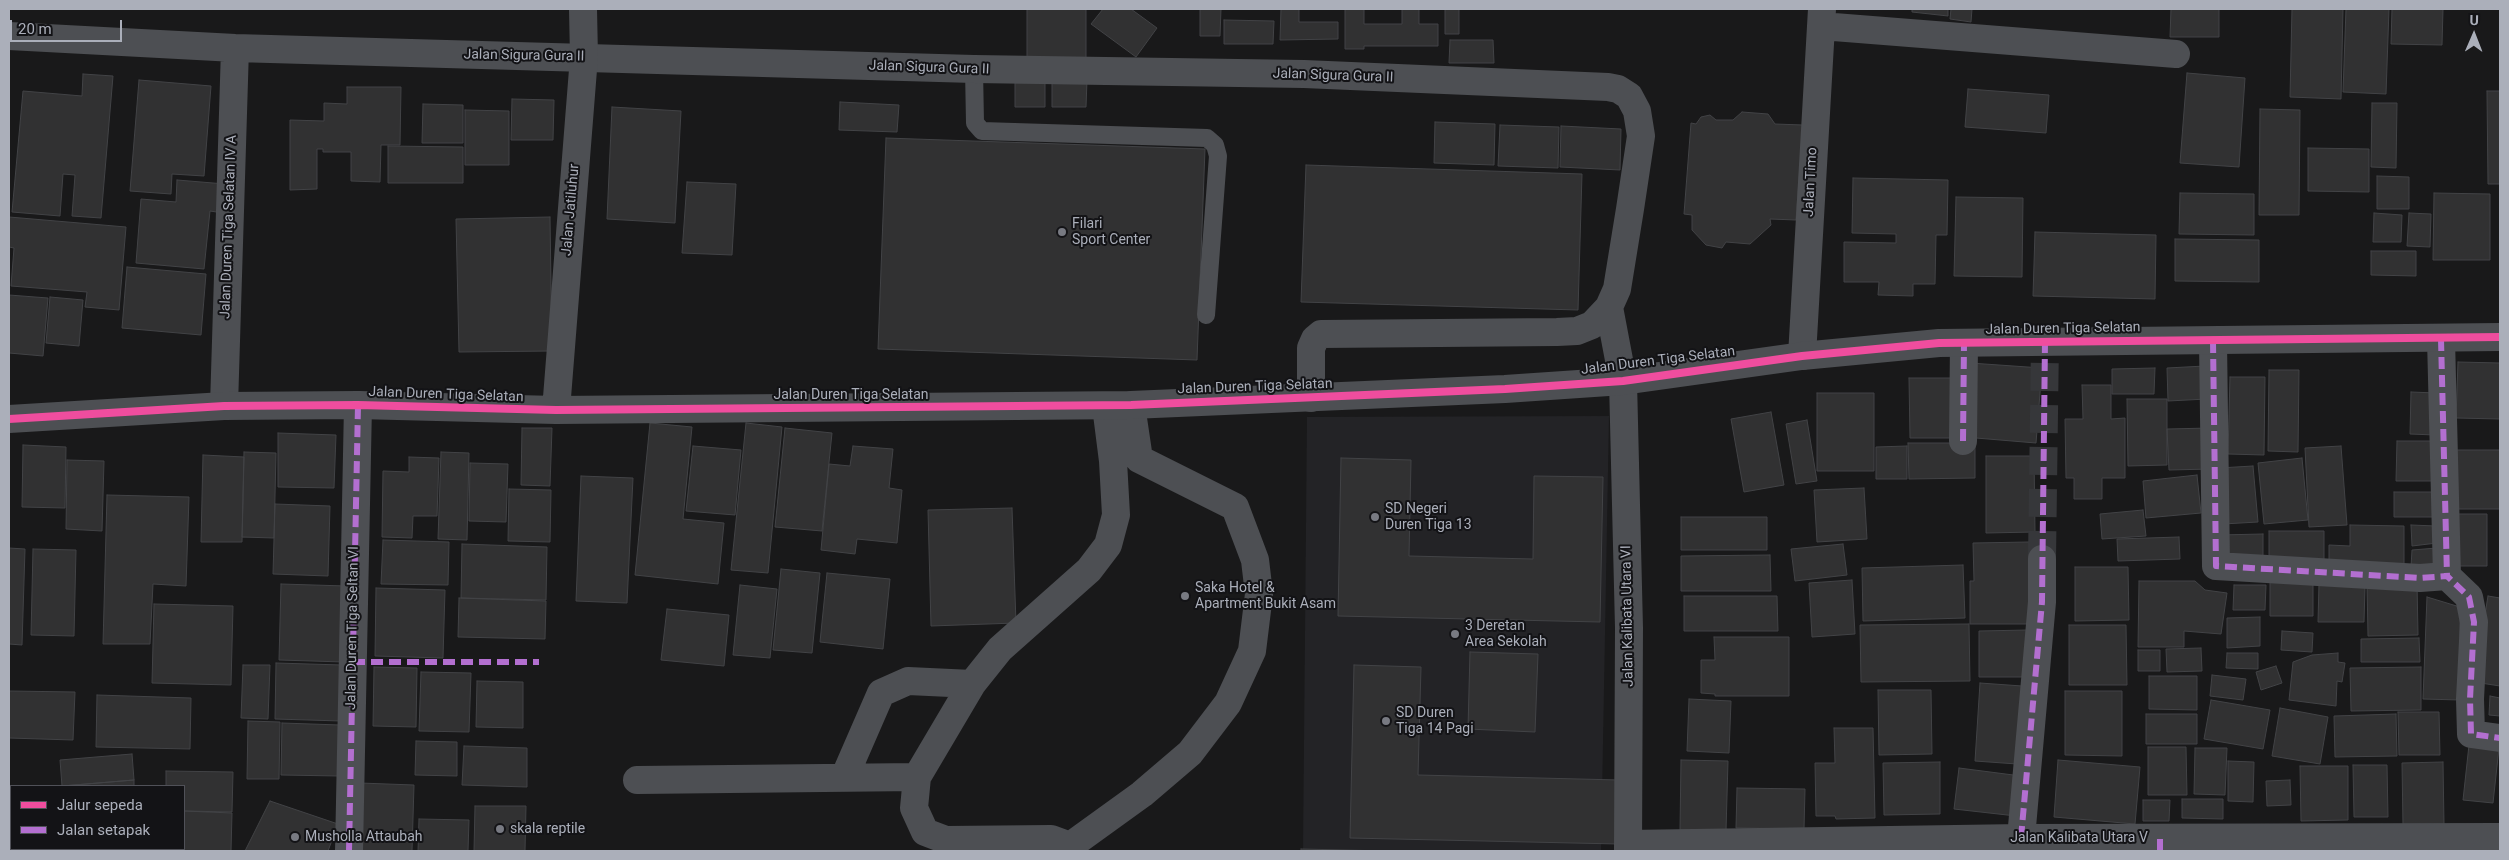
<!DOCTYPE html>
<style>
body{margin:0}
#map{position:relative;width:2509px;height:860px;overflow:hidden;background:#19191a;font-family:Roboto,sans-serif}
canvas{display:block}
.frame{position:absolute;inset:0;border:10px solid #abafba;pointer-events:none}
.legend{position:absolute;left:10px;top:785px;width:175px;height:65px;box-sizing:border-box;background:#131316;border:1px solid #505158;margin:0;padding:6px 9px;list-style:none;font-size:15px;color:#abafba}
.legend li{display:flex;align-items:center;gap:10px;height:25px}
.legend b{width:25px;border:1px solid #505158}
.north{position:absolute;left:2449px;top:10px;width:50px;height:50px;-webkit-text-stroke:4px #131316;paint-order:stroke;rotate:1deg;font-size:14px;font-weight:700;line-height:20px;text-align:center;color:#abafba}
.north::after{content:'';display:block;margin:auto;width:18px;height:22px;background:#abafba;clip-path:polygon(50% 0,100% 100%,50% 72%,0 100%)}
.scale{position:absolute;left:10px;top:20px;width:112px;height:22px;box-sizing:border-box;border:2px solid #abafba;border-top:0;padding-left:6px;font-size:15px;line-height:18px;white-space:nowrap;color:#abafba;-webkit-text-stroke:4px #131316;paint-order:stroke}
</style>
<div id="map">
<canvas width="2509" height="860"></canvas>
<div class="frame"></div>
<ul class="legend">
<li><b style="height:6px;background:#ef4d9e"></b>Jalur sepeda</li>
<li><b style="height:6px;background:#b36fd0"></b>Jalan setapak</li>
</ul>
<div class="north">U</div>
<div class="scale">20 m</div>
</div>
<script>
const ctx = document.querySelector('canvas').getContext('2d');
ctx.lineJoin = 'round';
function fillPath(path, color) {
  ctx.fillStyle = color;
  ctx.fill(path, 'evenodd');
}
function shape(rows) {
  const path = new Path2D();
  for (const r of rows) {
    path.moveTo(r[0], r[1]);
    for (let i = 2; i < r.length; i += 2) path.lineTo(r[i], r[i + 1]);
  }
  return path;
}
function stroke(path, color, width, dash) {
  ctx.strokeStyle = color;
  ctx.lineWidth = width;
  ctx.lineCap = dash ? 'butt' : 'round';
  ctx.setLineDash(dash || []);
  ctx.stroke(path);
}
function drawText(font, color, halo, rows, align = 'center') {
  ctx.font = font + ' Roboto,sans-serif';
  ctx.lineWidth = 4;
  ctx.setLineDash([]);
  ctx.textBaseline = 'middle';
  ctx.strokeStyle = halo;
  ctx.fillStyle = color;
  for (const [text, x, y, turn = 0] of rows) {
    ctx.save();
    ctx.translate(x, y);
    ctx.rotate((+turn || 0) * Math.PI / 180);
    ctx.textAlign = isNaN(turn) ? turn : align;
    if (halo) ctx.strokeText(text, 0, 0);
    ctx.fillText(text, 0, 0);
    ctx.restore();
  }
}
fillPath(shape([
 [1609,416,1601,851,1303,851,1307,417]
]), '#232326');
const building = shape([
 [1027,9,1086,9,1086,58,1027,58,1027,9],
 [1103,9,1131,9,1157,28,1136,57,1091,24,1103,9],
 [1200,9,1221,9,1220,36,1200,36,1200,9],
 [1281,9,1299,9,1299,22,1338,22,1338,39,1280,40,1281,9],
 [1345,9,1364,9,1364,24,1402,24,1402,9,1419,9,1419,24,1438,24,1438,46,1364,46,1364,49,1345,49,1345,9],
 [1445,9,1459,9,1459,34,1445,34,1445,9],
 [1912,9,1948,9,1948,16,1912,12,1912,9],
 [1951,9,1972,9,1971,22,1950,19,1951,9],
 [2171,9,2219,9,2219,37,2170,37,2171,9],
 [2292,9,2343,9,2341,99,2290,97,2292,9],
 [2346,9,2389,9,2386,94,2343,92,2346,9],
 [2392,9,2443,9,2442,45,2391,44,2392,9],
 [1224,20,1274,21,1273,44,1224,44,1224,20],
 [1450,40,1493,40,1494,63,1449,63,1450,40],
 [2187,73,2245,78,2239,167,2180,163,2187,73],
 [83,74,113,76,101,218,72,216,75,175,63,174,60,216,12,212,23,91,82,96,83,74],
 [1015,77,1045,77,1045,107,1015,107,1015,77],
 [139,80,211,86,204,176,172,174,171,194,130,191,139,80],
 [1052,80,1087,80,1086,107,1052,107,1052,80],
 [347,87,401,87,400,145,381,145,380,182,351,181,351,152,323,152,323,149,317,149,317,189,290,190,290,120,324,121,324,103,347,104,347,87],
 [1968,89,2049,95,2046,133,1965,127,1968,89],
 [2487,91,2500,91,2500,184,2488,184,2487,91],
 [512,99,554,100,553,140,511,140,512,99],
 [840,102,899,105,897,132,839,130,840,102],
 [2372,103,2397,103,2396,168,2371,167,2372,103],
 [423,104,463,105,463,143,422,143,423,104],
 [612,107,681,111,675,223,607,219,612,107],
 [2260,109,2300,110,2299,215,2259,215,2260,109],
 [465,110,509,111,509,165,465,165,465,110],
 [1742,112,1768,114,1775,124,1803,125,1796,220,1770,219,1771,225,1750,244,1726,242,1722,248,1706,245,1692,230,1692,215,1684,214,1691,123,1696,124,1701,117,1710,115,1716,120,1733,120,1742,112],
 [1435,122,1495,124,1494,165,1434,163,1435,122],
 [1500,125,1559,127,1558,168,1498,166,1500,125],
 [1561,126,1621,129,1620,170,1560,167,1561,126],
 [886,138,1205,149,1197,360,878,349,886,138],
 [388,146,463,147,463,183,388,183,388,146],
 [2308,148,2369,149,2369,192,2308,191,2308,148],
 [1306,165,1582,174,1578,310,1301,302,1306,165],
 [2377,176,2409,177,2409,209,2377,209,2377,176],
 [1853,178,1948,180,1947,235,1936,235,1935,284,1913,284,1913,296,1878,295,1879,282,1844,282,1844,242,1896,243,1896,234,1852,233,1853,178],
 [177,180,225,184,223,213,210,211,204,269,136,263,141,199,176,202,177,180],
 [687,182,736,184,732,255,682,253,687,182],
 [2180,193,2254,194,2254,235,2179,234,2180,193],
 [2434,193,2490,194,2490,260,2433,260,2434,193],
 [1956,197,2023,198,2022,277,1954,276,1956,197],
 [2374,213,2402,215,2401,242,2373,242,2374,213],
 [2409,213,2431,214,2430,247,2407,246,2409,213],
 [9,217,126,227,119,310,85,307,87,292,11,286,14,248,9,247,9,217],
 [550,217,552,351,459,352,456,219,550,217],
 [2035,232,2156,235,2155,299,2033,296,2035,232],
 [2175,239,2259,240,2259,282,2175,281,2175,239],
 [2371,251,2416,251,2416,276,2371,275,2371,251],
 [127,267,206,274,201,335,122,328,127,267],
 [9,295,48,298,43,356,9,353,9,295],
 [50,297,83,300,79,346,46,343,50,297],
 [2458,362,2500,363,2500,419,2456,418,2458,362],
 [1970,363,2042,368,2036,443,1964,437,1970,363],
 [2205,366,2207,399,2168,401,2167,368,2205,366],
 [2155,368,2154,394,2112,394,2112,369,2155,368],
 [2269,370,2299,370,2298,452,2268,451,2269,370],
 [2230,377,2265,377,2264,455,2228,454,2230,377],
 [1909,378,1960,378,1960,438,1910,438,1909,378],
 [2082,385,2111,385,2111,419,2125,418,2125,478,2102,478,2102,499,2074,499,2074,478,2066,478,2065,419,2083,419,2082,385],
 [2411,392,2436,393,2435,435,2410,434,2411,392],
 [1817,393,1874,393,1874,471,1817,471,1817,393],
 [2127,399,2167,399,2167,465,2128,466,2127,399],
 [1771,412,1784,485,1744,492,1731,419,1771,412],
 [1807,420,1817,481,1796,484,1786,424,1807,420],
 [650,423,692,427,683,519,724,523,718,584,635,575,650,423],
 [746,423,782,427,768,573,731,570,746,423],
 [522,428,552,428,550,486,521,485,522,428],
 [785,428,832,433,822,531,775,527,785,428],
 [2210,428,2211,469,2169,470,2167,429,2210,428],
 [278,433,336,435,334,488,278,487,278,433],
 [2397,441,2433,441,2433,481,2396,481,2397,441],
 [1908,443,1975,443,1975,478,1909,479,1908,443],
 [23,445,66,447,65,508,22,507,23,445],
 [693,446,741,450,735,515,686,511,693,446],
 [853,446,893,449,889,488,902,490,897,543,857,539,855,554,821,550,829,464,850,466,853,446],
 [1907,446,1907,479,1876,479,1876,447,1907,446],
 [2341,446,2347,525,2309,527,2305,448,2341,446],
 [2456,450,2500,450,2500,509,2456,509,2456,450],
 [244,452,276,453,274,538,242,537,244,452],
 [441,452,469,453,467,540,438,539,441,452],
 [203,455,244,457,242,542,201,542,203,455],
 [1986,456,2034,456,2035,532,1986,533,1986,456],
 [409,457,439,458,437,516,413,516,412,538,382,537,383,471,409,472,409,457],
 [1341,458,1411,460,1409,556,1533,559,1534,476,1603,477,1600,622,1338,616,1341,458],
 [2302,458,2308,520,2264,524,2258,463,2302,458],
 [67,460,104,461,102,531,66,529,67,460],
 [470,463,508,464,506,522,469,521,470,463],
 [2253,466,2258,522,2223,524,2219,468,2253,466],
 [2197,475,2201,513,2146,518,2143,481,2197,475],
 [581,476,633,478,627,603,576,601,581,476],
 [1864,488,1867,539,1817,542,1814,490,1864,488],
 [509,489,551,490,550,542,508,541,509,489],
 [2394,492,2434,492,2435,517,2394,517,2394,492],
 [107,495,189,497,186,586,153,584,150,644,103,644,107,495],
 [275,504,330,506,328,576,273,574,275,504],
 [1012,508,1016,623,931,626,928,510,1012,508],
 [2143,510,2146,536,2102,539,2100,514,2143,510],
 [2457,514,2487,514,2487,566,2457,566,2457,514],
 [1681,517,1767,517,1767,550,1681,550,1681,517],
 [2350,525,2404,526,2404,565,2329,566,2329,545,2350,546,2350,525],
 [2411,525,2436,526,2437,543,2412,546,2411,525],
 [2269,531,2324,531,2324,568,2269,568,2269,531],
 [2263,534,2263,563,2219,562,2219,535,2263,534],
 [2179,537,2180,559,2118,561,2117,539,2179,537],
 [383,540,449,542,448,585,381,584,383,540],
 [2029,542,2033,624,1970,624,1970,581,1974,581,1973,543,2029,542],
 [462,544,547,547,546,600,461,598,462,544],
 [1843,544,1847,575,1795,581,1791,549,1843,544],
 [9,548,25,549,22,645,9,644,9,548],
 [2437,548,2436,565,2411,567,2412,550,2437,548],
 [33,549,76,550,74,636,31,635,33,549],
 [1770,555,1771,591,1681,591,1681,556,1770,555],
 [1963,565,1965,618,1863,621,1862,568,1963,565],
 [2075,567,2128,567,2129,620,2075,621,2075,567],
 [781,569,820,573,812,653,773,650,781,569],
 [827,573,890,579,883,649,820,642,827,573],
 [1852,580,1855,634,1812,637,1809,583,1852,580],
 [2139,581,2195,581,2205,590,2227,593,2221,634,2184,631,2184,647,2138,647,2139,581],
 [2270,582,2313,582,2313,616,2270,616,2270,582],
 [2417,582,2418,635,2368,636,2367,583,2417,582],
 [281,584,346,586,344,662,279,660,281,584],
 [2319,584,2365,586,2364,622,2318,622,2319,584],
 [740,585,777,589,770,658,733,655,740,585],
 [2234,585,2266,585,2265,610,2233,610,2234,585],
 [376,588,445,590,443,658,375,656,376,588],
 [1684,596,1777,596,1778,631,1684,631,1684,596],
 [2488,596,2500,598,2500,686,2474,682,2488,596],
 [2427,597,2460,607,2460,700,2423,699,2427,597],
 [459,598,546,601,545,639,458,637,459,598],
 [154,604,233,606,231,685,152,683,154,604],
 [667,609,729,615,724,666,661,660,667,609],
 [2260,617,2260,646,2227,648,2227,618,2260,617],
 [1969,624,1970,681,1861,682,1860,625,1969,624],
 [2069,625,2126,625,2127,685,2069,685,2069,625],
 [2028,630,2028,677,1979,677,1979,631,2028,630],
 [2282,631,2313,633,2312,652,2281,650,2282,631],
 [1714,637,1789,637,1789,696,1715,696,1715,694,1701,693,1701,660,1715,660,1714,637],
 [2419,638,2420,662,2361,662,2361,639,2419,638],
 [2201,648,2202,671,2167,672,2166,649,2201,648],
 [2138,650,2160,650,2160,671,2138,671,2138,650],
 [1470,652,1538,654,1535,732,1468,729,1470,652],
 [2227,653,2258,653,2258,669,2226,668,2227,653],
 [2338,653,2338,662,2345,663,2342,682,2337,681,2336,706,2289,700,2293,662,2312,655,2338,653],
 [276,663,342,665,341,721,275,719,276,663],
 [243,665,270,665,268,719,241,718,243,665],
 [1354,665,1421,667,1418,775,1619,780,1618,844,1350,838,1354,665],
 [2276,666,2282,683,2261,690,2256,672,2276,666],
 [374,667,417,668,416,727,373,726,374,667],
 [2421,667,2421,710,2351,711,2350,668,2421,667],
 [421,672,471,673,469,732,419,731,421,672],
 [2212,675,2246,679,2243,700,2210,696,2212,675],
 [2149,676,2197,676,2197,710,2149,709,2149,676],
 [477,681,523,682,523,728,476,727,477,681],
 [1980,683,2022,686,2017,764,1975,761,1980,683],
 [1878,690,1931,690,1932,754,1879,755,1878,690],
 [9,691,75,692,73,740,9,738,9,691],
 [2065,691,2122,691,2122,756,2065,755,2065,691],
 [97,695,191,698,190,749,96,747,97,695],
 [2490,696,2500,698,2500,716,2489,715,2490,696],
 [1689,699,1731,701,1729,753,1687,751,1689,699],
 [2211,700,2270,710,2263,749,2204,739,2211,700],
 [2280,708,2328,717,2320,764,2272,756,2280,708],
 [2398,712,2439,712,2440,755,2399,755,2398,712],
 [2146,714,2197,714,2197,744,2146,744,2146,714],
 [2396,714,2397,756,2335,757,2334,716,2396,714],
 [248,721,280,722,279,779,247,779,248,721],
 [282,723,340,725,339,776,281,775,282,723],
 [1834,728,1873,728,1875,818,1836,819,1835,816,1816,816,1815,763,1835,763,1834,728],
 [416,741,457,742,457,776,415,775,416,741],
 [2469,745,2499,748,2493,803,2463,800,2469,745],
 [464,746,527,748,527,787,462,785,464,746],
 [2148,747,2186,747,2187,795,2148,795,2148,747],
 [2195,748,2227,748,2225,795,2194,794,2195,748],
 [132,754,134,780,62,786,60,760,132,754],
 [1681,760,1728,761,1726,831,1680,830,1681,760],
 [2058,760,2140,767,2135,824,2054,817,2058,760],
 [2228,761,2254,762,2253,802,2228,801,2228,761],
 [1940,762,1940,814,1884,815,1883,763,1940,762],
 [2443,762,2444,825,2403,826,2402,763,2443,762],
 [2353,765,2387,765,2388,817,2354,817,2353,765],
 [2300,766,2348,766,2348,820,2301,821,2300,766],
 [1959,768,2021,776,2016,816,1954,809,1959,768],
 [166,771,233,772,232,812,184,811,184,786,166,786,166,771],
 [134,780,134,786,62,786,134,780],
 [2290,780,2291,805,2267,806,2266,781,2290,780],
 [360,783,414,785,412,851,358,851,360,783],
 [1737,788,1805,789,1804,829,1736,828,1737,788],
 [2182,799,2223,799,2223,819,2182,818,2182,799],
 [2143,800,2170,800,2169,821,2143,821,2143,800],
 [270,801,338,824,328,851,245,851,270,801],
 [475,806,526,806,525,851,474,851,475,806],
 [184,811,232,813,231,851,166,851,166,849,184,849,184,811],
 [419,819,469,820,468,851,418,851,419,819],
 [9,820,11,820,11,849,35,849,35,851,9,851,9,820],
 [1301,849,1386,851,1301,851,1301,849]
]);
fillPath(building, '#313132');
stroke(building, '#424346', 1);
stroke(shape([
 [2042,559,2045,341]
]), '#36373a', 28, [28, 14]);
stroke(shape([
 [974,69,975,123,982,131,1207,138,1215,145,1218,156,1206,315]
]), '#4d4f53', 18);
stroke(shape([
 [1821,26,2176,54],
 [9,36,235,48,974,69,1304,74,1608,87,1618,89,1629,96,1637,111,1641,136,1630,209,1617,289,1609,307,1592,325,1577,331,1557,332,1321,334,1315,339,1311,348,1311,398],
 [1609,307,1623,381,1629,628,1628,851],
 [2441,339,2447,576],
 [2213,341,2216,566,2420,578,2447,576,2469,597,2474,622,2470,699,2471,734,2500,738],
 [1802,356,1822,9],
 [224,406,235,48],
 [1963,441,1964,343],
 [844,778,881,693,908,681,972,684],
 [637,780,917,777],
 [2021,838,2042,602,2042,559],
 [1628,844,2021,838,2500,837],
 [1070,846,1142,794,1190,753,1228,703,1252,651,1259,594,1255,560,1235,507,1139,459,1131,405],
 [349,851,358,405],
 [1073,851,1070,846,1051,839,946,840,925,832,914,808,917,777,972,684,1000,649,1089,570,1108,545,1116,515,1113,461,1106,406]
]), '#4d4f53', 28);
stroke(shape([
 [556,410,584,57,583,9],
 [9,419,224,406,358,405,556,410,1131,405,1505,389,1623,381,1802,356,1939,343,2500,337]
]), '#4d4f53', 28);
stroke(shape([
 [2441,339,2447,576],
 [2213,341,2216,566,2420,578,2447,576,2469,597,2474,622,2470,699,2471,734,2500,738],
 [1963,441,1964,343],
 [353,662,539,662],
 [2021,838,2042,602,2045,341],
 [349,851,358,405],
 [2160,851,2160,838]
]), '#b36fd0', 6, [12, 6]);
stroke(shape([
 [9,419,224,406,358,405,556,410,1131,405,1505,389,1623,381,1802,356,1939,343,2500,337]
]), '#ef4d9e', 8);
for (const [x, y, r, color] of [
 [1062,232,5,"#787a82"],
 [1375,517,5,"#787a82"],
 [1185,596,5,"#787a82"],
 [1455,634,5,"#787a82"],
 [1386,721,5,"#787a82"],
 [500,829,5,"#787a82"],
 [295,837,5,"#787a82"]
]) {
  const dot = new Path2D();
  dot.arc(x, y, r, 0, 2 * Math.PI);
  ctx.fillStyle = color;
  ctx.fill(dot);
  stroke(dot, '#131316', 2);
}
drawText('14px', '#abafba', '#131316', [
 ["Jalan Sigura Gura II",524,56,1],
 ["Jalan Sigura Gura II",929,68,2],
 ["Jalan Sigura Gura II",1333,76,2],
 ["Jalan Timo",1811,182,-87],
 ["Jalan Jatiluhur",571,210,-85],
 ["Jalan Duren Tiga Selatan IV A",229,227,-88],
 ["Jalan Duren Tiga Selatan",2063,329,-1],
 ["Jalan Duren Tiga Selatan",1658,361,-7],
 ["Jalan Duren Tiga Selatan",1255,387,-2],
 ["Jalan Duren Tiga Selatan",446,395,2],
 ["Jalan Duren Tiga Selatan",851,395],
 ["Jalan Kalibata Utara VI",1628,616,-91],
 ["Jalan Duren Tiga Seltan VI",353,628,-89],
 ["Jalan Kalibata Utara V",2079,838]
]);
drawText('14px', '#abafba', '#131316', [
 ["Filari",1072,224],
 ["Sport Center",1072,240],
 ["SD Negeri",1385,509],
 ["Duren Tiga 13",1385,525],
 ["Saka Hotel &",1195,588],
 ["Apartment Bukit Asam",1195,604],
 ["3 Deretan",1465,626],
 ["Area Sekolah",1465,642],
 ["SD Duren",1396,713],
 ["Tiga 14 Pagi",1396,729],
 ["skala reptile",510,829],
 ["Musholla Attaubah",305,837]
], 'left');
</script>
